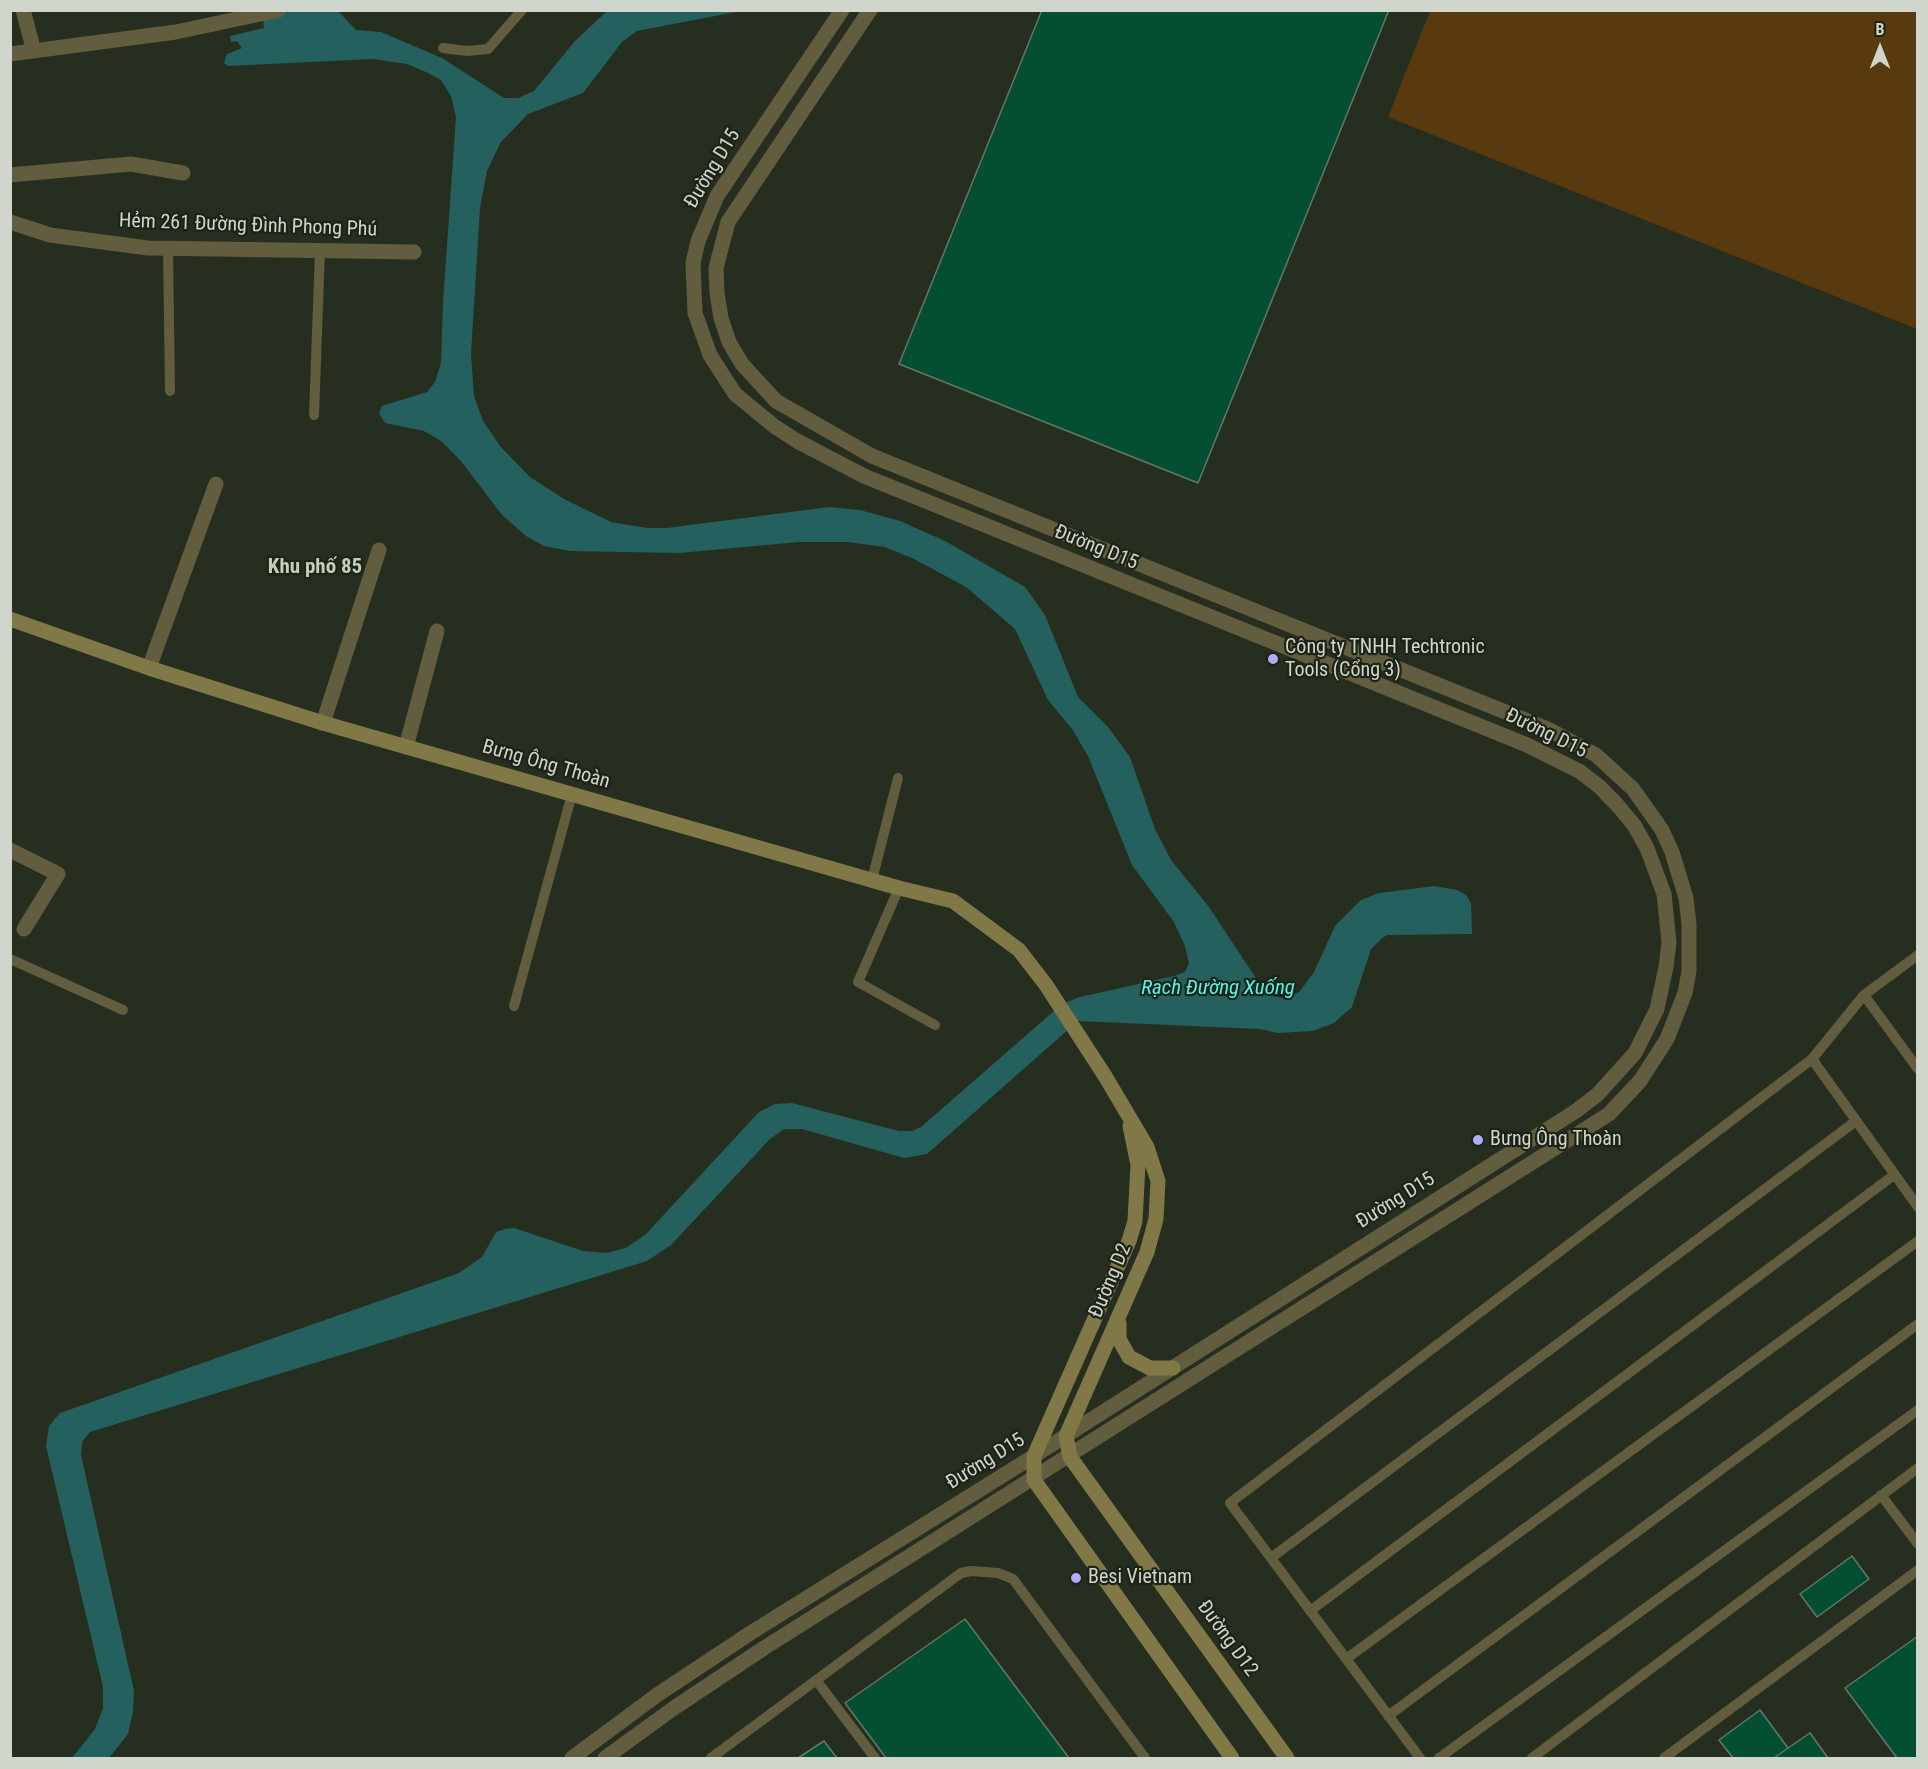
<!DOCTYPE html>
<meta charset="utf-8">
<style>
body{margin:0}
#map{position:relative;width:1928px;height:1769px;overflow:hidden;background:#262e1f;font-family:"Roboto Condensed",sans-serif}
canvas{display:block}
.frame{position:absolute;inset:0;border:12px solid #d1d6cc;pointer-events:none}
.north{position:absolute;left:1850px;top:18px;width:60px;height:60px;-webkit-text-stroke:4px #1d2416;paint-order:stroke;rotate:0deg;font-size:16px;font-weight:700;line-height:24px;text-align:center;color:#d1d6cc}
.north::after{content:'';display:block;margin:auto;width:21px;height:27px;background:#d1d6cc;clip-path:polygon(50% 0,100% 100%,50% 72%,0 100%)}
</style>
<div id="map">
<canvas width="1928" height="1769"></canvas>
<div class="frame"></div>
<div class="north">B</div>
</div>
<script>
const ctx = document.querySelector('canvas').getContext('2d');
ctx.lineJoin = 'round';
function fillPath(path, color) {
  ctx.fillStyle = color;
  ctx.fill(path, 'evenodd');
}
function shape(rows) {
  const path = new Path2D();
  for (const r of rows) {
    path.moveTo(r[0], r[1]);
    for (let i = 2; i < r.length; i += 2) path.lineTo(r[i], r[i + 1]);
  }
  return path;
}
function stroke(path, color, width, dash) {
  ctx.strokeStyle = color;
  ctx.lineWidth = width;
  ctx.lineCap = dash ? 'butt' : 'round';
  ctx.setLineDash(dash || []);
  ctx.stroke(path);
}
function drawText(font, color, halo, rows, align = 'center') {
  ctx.font = font + ' "Roboto Condensed",sans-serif';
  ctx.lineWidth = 4.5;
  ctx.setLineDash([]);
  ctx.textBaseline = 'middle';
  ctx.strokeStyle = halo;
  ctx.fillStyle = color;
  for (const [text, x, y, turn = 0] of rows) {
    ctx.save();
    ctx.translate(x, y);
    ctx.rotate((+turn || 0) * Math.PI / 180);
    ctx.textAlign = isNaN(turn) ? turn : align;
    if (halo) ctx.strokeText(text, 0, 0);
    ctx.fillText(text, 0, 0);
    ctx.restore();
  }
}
fillPath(shape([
 [1430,11,1917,11,1917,329,1388,117]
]), '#59390e');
fillPath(shape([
 [292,11,338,11,356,30,381,32,442,58,504,98,518,98,534,91,575,41,607,11,741,11,637,31,622,42,583,93,528,114,501,142,487,171,480,208,471,354,474,396,483,421,500,446,530,477,564,499,611,522,647,528,667,528,829,507,860,510,900,521,945,541,1025,587,1045,615,1078,697,1108,727,1130,757,1155,829,1171,860,1209,907,1267,995,1287,999,1300,991,1314,972,1335,926,1361,900,1379,893,1434,886,1457,890,1466,895,1471,903,1472,934,1387,935,1381,939,1371,949,1352,1007,1334,1023,1313,1031,1278,1033,1260,1029,1078,1021,927,1154,904,1158,802,1129,784,1129,770,1139,671,1245,647,1261,90,1432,82,1442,81,1455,134,1691,133,1712,128,1734,109,1758,72,1758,95,1729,103,1708,103,1687,46,1446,49,1426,60,1413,459,1273,482,1257,496,1232,505,1229,514,1228,583,1251,606,1253,626,1248,646,1234,759,1112,775,1104,792,1103,899,1131,912,1131,921,1127,1062,1004,1080,997,1174,976,1185,972,1189,963,1185,946,1174,922,1132,865,1088,756,1072,729,1048,700,1015,629,966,587,914,559,885,547,848,542,799,542,679,553,570,551,544,546,526,536,502,515,461,461,441,441,424,431,385,423,379,413,382,406,427,392,435,382,441,363,443,302,456,117,451,96,441,80,426,72,407,64,373,59,228,66,224,63,227,54,242,48,237,41,231,42,230,36,264,28,263,19]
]), '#24605d');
const building = shape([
 [1042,10,1389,10,1198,483,899,364,1042,10],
 [1852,1556,1869,1579,1817,1617,1800,1594,1852,1556],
 [965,1619,1069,1758,886,1758,845,1703,965,1619],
 [1918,1636,1918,1758,1897,1758,1845,1688,1918,1636],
 [1760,1710,1788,1748,1774,1758,1733,1758,1719,1740,1760,1710],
 [1810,1733,1828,1758,1774,1758,1788,1748,1810,1733],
 [824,1741,837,1758,798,1758,824,1741]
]);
fillPath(building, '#044e32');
stroke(building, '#64776c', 1.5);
stroke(shape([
 [443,48,467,51,488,49,522,10],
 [168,248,170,391],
 [314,415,320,250],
 [872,880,898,778],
 [899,888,858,982,935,1025],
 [10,959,123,1010],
 [1864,995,1918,1069],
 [514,1006,572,794],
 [1812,1059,1918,1207],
 [1881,1495,1918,1544],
 [1271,1558,1856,1121],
 [1310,1611,1894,1175],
 [1346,1659,1918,1241],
 [816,1680,875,1758],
 [1388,1716,1918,1324],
 [711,1758,961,1573,971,1571,998,1573,1013,1579,1145,1758],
 [1420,1758,1230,1503,1812,1059,1864,995,1918,955],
 [1439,1758,1918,1410],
 [1532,1758,1918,1468],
 [1664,1758,1918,1570]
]), '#625d3e', 10);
stroke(shape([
 [23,10,34,51],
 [10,54,176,32,279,10],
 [10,175,131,164,183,173],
 [10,222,50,235,148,248,414,252],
 [149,668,216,484],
 [323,723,379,550],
 [406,747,437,631],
 [10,850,58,874,24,929],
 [572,1758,657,1695,752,1632,1034,1456,1576,1111,1598,1094,1635,1053,1657,1009,1666,967,1669,942,1664,894,1647,848,1634,825,1619,807,1600,787,1579,771,1527,745,864,476,797,441,774,426,735,394,710,355,695,313,693,263,698,241,717,196,842,10],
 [605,1758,674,1708,764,1648,1609,1114,1640,1081,1667,1039,1685,993,1689,971,1689,924,1686,898,1672,852,1662,830,1633,789,1596,755,1550,730,872,456,776,401,742,364,729,342,721,318,717,293,716,268,728,222,870,10]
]), '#625d3e', 15);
stroke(shape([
 [10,619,149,668,323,723,899,888,953,901,1019,950,1046,985,1105,1076,1147,1147,1158,1181,1156,1219,1147,1252,1066,1436,1070,1457,1287,1758],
 [1130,1126,1138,1165,1135,1221,1129,1241,1034,1456,1034,1480,1232,1758],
 [1119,1323,1119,1339,1129,1357,1150,1368,1173,1368]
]), '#817847', 15);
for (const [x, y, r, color] of [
 [1273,659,6,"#adaefb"],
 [1478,1140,6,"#adaefb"],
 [1076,1578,6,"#adaefb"]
]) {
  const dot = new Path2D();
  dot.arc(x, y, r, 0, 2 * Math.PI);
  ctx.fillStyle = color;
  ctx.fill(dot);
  stroke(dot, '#1d2416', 2);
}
drawText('20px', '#d1d6cc', '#1d2416', [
 ["Đường D15",713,169,-59],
 ["Hẻm 261 Đường Đình Phong Phú",248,226,2],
 ["Đường D15",1096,548,22],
 ["Đường D15",1546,734,26],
 ["Bưng Ông Thoàn",546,765,16],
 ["Đường D15",1396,1201,-32],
 ["Đường D2",1111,1281,-67],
 ["Đường D15",986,1462,-32],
 ["Đường D12",1227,1639,54]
]);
drawText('20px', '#d1d6cc', '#1d2416', [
 ["Công ty TNHH Techtronic",1285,648],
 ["Tools (Cổng 3)",1285,671],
 ["Bưng Ông Thoàn",1490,1140],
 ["Besi Vietnam",1088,1578]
], 'left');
drawText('bold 21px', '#c3cdba', '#1d2416', [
 ["Khu phố 85",315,568]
]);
drawText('italic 21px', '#52f5ee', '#1d2416', [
 ["Rạch Đường Xuống",1218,989]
]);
</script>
